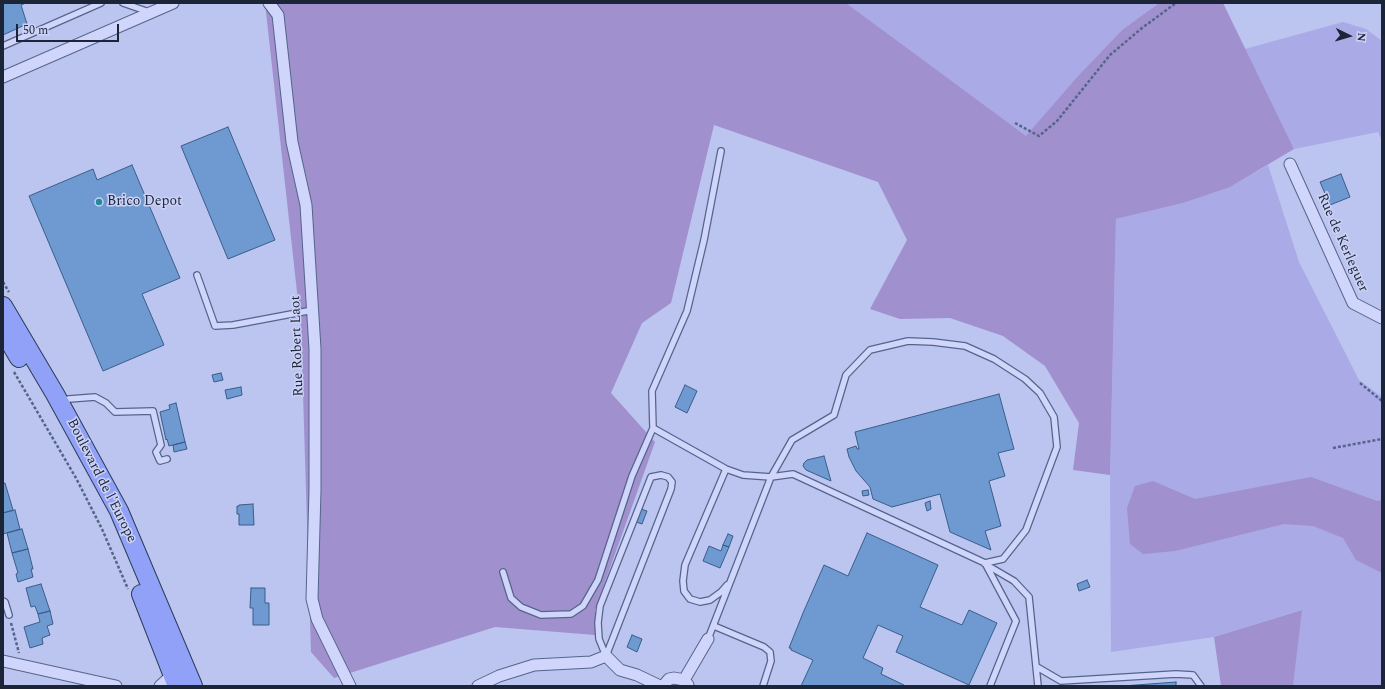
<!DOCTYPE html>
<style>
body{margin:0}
#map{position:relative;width:1385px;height:689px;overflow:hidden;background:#bcc4f0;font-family:Spectral,serif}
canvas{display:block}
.frame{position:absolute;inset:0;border:4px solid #1b2537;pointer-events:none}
.north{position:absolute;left:1329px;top:16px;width:40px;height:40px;-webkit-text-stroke:3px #ccd2f7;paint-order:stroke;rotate:95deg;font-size:11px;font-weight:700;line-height:16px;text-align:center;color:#1b2537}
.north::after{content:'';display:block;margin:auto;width:14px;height:18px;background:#1b2537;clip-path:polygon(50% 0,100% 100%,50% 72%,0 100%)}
.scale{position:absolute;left:16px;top:24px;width:103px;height:18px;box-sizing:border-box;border:2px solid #1b2537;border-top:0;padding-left:5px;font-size:12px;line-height:14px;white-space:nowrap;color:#1b2537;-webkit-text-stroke:3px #ccd2f7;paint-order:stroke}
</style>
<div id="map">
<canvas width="1385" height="689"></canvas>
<div class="frame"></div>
<div class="north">N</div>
<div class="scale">50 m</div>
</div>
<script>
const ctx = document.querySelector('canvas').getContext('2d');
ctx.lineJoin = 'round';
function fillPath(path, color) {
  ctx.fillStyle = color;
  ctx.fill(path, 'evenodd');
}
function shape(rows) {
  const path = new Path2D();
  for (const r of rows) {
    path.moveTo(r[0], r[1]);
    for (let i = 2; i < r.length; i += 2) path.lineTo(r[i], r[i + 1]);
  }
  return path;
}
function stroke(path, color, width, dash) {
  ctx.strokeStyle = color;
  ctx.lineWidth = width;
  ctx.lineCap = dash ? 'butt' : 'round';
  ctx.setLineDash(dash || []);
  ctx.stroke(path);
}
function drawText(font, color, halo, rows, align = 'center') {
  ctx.font = font + ' Spectral,serif';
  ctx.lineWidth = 3;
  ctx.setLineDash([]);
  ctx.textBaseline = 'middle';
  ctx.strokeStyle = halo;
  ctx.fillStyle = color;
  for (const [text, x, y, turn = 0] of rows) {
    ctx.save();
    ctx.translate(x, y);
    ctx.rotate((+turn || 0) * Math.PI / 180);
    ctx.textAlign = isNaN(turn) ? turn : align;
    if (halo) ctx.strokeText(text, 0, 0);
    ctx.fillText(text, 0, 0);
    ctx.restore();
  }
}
fillPath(shape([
 [846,3,1159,3,1122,30,1077,77,1026,137],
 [1343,22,1366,29,1382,41,1382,141,1378,132,1294,149,1245,49],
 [1268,165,1299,262,1359,380,1382,397,1382,686,1293,686,1301,610,1214,637,1111,652,1110,475,1116,219,1183,203,1235,184]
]), '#a9aae6');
fillPath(shape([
 [265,3,846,3,1026,136,1077,77,1122,30,1159,3,1223,3,1294,149,1230,187,1183,203,1116,219,1110,475,1073,470,1079,423,1045,366,1003,336,950,318,900,319,870,309,907,240,878,182,714,125,671,303,642,323,611,393,655,442,595,610,595,635,495,627,334,678,311,652,301,328],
 [1311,477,1377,501,1382,500,1382,573,1356,560,1343,538,1313,526,1284,524,1175,551,1143,554,1130,544,1127,508,1135,486,1153,481,1195,499],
 [1302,610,1293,686,1221,686,1214,637]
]), '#a190ce');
const building = shape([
 [3,3,26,3,21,5,27,24,3,35,3,3],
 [228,127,275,240,228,259,181,146,228,127],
 [132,165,180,278,142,294,164,345,103,371,29,196,93,169,97,180,132,165],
 [1341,174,1350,197,1330,205,1320,182,1341,174],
 [221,373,223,380,214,382,212,375,221,373],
 [685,385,697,391,687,413,675,407,685,385],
 [241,387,242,395,227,399,225,390,241,387],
 [999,394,1014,449,998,453,1005,476,989,481,1001,526,985,531,991,550,950,532,940,494,892,507,873,499,870,487,856,471,849,457,847,449,856,446,857,449,859,449,855,432,999,394],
 [176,403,185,442,169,446,167,439,166,440,160,412,170,409,169,405,176,403],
 [185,442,187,449,174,452,173,445,185,442],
 [824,456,831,481,806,470,803,466,804,463,807,460,824,456],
 [3,483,5,483,13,510,3,513,3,483],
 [868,490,869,495,863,496,862,491,868,490],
 [930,501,931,509,927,511,925,503,930,501],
 [253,504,254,525,239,525,239,514,237,514,237,506,239,506,239,505,253,504],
 [641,509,647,511,642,524,636,522,641,509],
 [15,510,20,529,3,534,3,513,15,510],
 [22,529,28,549,12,553,7,533,22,529],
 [867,533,938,565,920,607,962,625,969,610,997,623,969,685,896,652,903,636,878,625,863,658,883,668,881,674,904,685,904,686,801,686,813,660,791,650,791,648,789,648,803,613,824,565,848,576,867,533],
 [728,534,733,536,729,547,723,545,728,534],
 [723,545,729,547,720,568,703,561,709,546,721,551,723,545],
 [28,549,33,569,31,569,33,577,18,582,16,574,18,573,12,553,28,549],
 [1087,580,1090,587,1079,591,1077,584,1087,580],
 [41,584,50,611,38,614,35,606,31,607,26,588,41,584],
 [251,588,265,588,265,603,269,603,269,625,253,625,253,608,250,608,251,588],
 [50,611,53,624,47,626,50,635,42,638,43,644,30,648,24,627,40,622,38,614,50,611],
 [632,635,642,639,637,652,627,647,632,635],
 [1176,682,1176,686,1123,686,1176,682]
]);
fillPath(building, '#6f9ad1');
stroke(building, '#395d89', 1);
const lane = shape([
 [123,3,149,12],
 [3,46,101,3],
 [721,151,704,240,687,311,652,391,653,428,726,469,743,475,771,477,793,474,985,563,1016,621,990,686],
 [197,275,215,326,233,325,313,310],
 [61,401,69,399,95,397,106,403,115,412,153,411,161,445,156,452,160,461,167,459],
 [726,469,685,565,683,581,684,591,690,599,700,602,710,600,721,592,727,585],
 [661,475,668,477,672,482,671,489,606,656,599,639,598,623,600,606,651,477,661,475],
 [985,564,1014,581,1029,597,1038,686],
 [503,572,511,598,521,607,541,615,571,614,583,606,598,580,632,476,653,428],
 [3,601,5,602,9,615],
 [714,626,764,647,770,652,771,661,763,686],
 [708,639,771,477,792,440,834,415,846,375,870,350,908,341,933,342,965,346,994,359,1025,379,1040,393,1054,417,1057,447,1026,530,1003,559,985,563],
 [1037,667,1061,681,1176,674,1193,675,1201,686]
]);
const street = shape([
 [269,3,278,15,292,142,306,205,315,349,315,490,312,599,317,619,350,686],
 [3,77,173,3],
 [1290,164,1353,303,1382,318],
 [3,661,116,686],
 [684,680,708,639],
 [160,686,172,675],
 [478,686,499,676,534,665,591,662,606,656,620,670,637,675,660,686],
 [663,686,669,679,674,678,684,680,688,685]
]);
const primary = shape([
 [3,306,55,394,119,511,193,686],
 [3,331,19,358],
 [141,594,177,686]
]);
stroke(lane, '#556589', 8);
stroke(street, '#556589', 13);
stroke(primary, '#2a3b56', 20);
stroke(shape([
 [1015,123,1039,136,1057,121,1110,55,1142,28,1176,3],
 [3,282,9,292],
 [14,372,76,478,102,529,128,589],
 [1360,383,1382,401],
 [1333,448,1382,439],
 [11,623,19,653]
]), '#556589', 2.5, [3, 2]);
stroke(lane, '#d0d6fb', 5.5);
stroke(street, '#d0d6fb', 11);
stroke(primary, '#90a1f7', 18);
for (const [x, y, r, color] of [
 [99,202,4,"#218a9b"]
]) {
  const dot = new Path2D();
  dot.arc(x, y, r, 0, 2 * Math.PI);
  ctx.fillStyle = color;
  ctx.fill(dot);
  stroke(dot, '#ccd2f7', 1.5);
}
drawText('14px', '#1b2537', '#ccd2f7', [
 ["Brico Depot",107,202]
], 'left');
drawText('14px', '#1b2537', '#ccd2f7', [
 ["Rue de Kerleguer",1342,243,66],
 ["Rue Robert Laot",298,346,-92],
 ["Boulevard de l'Europe",101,481,63]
]);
</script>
